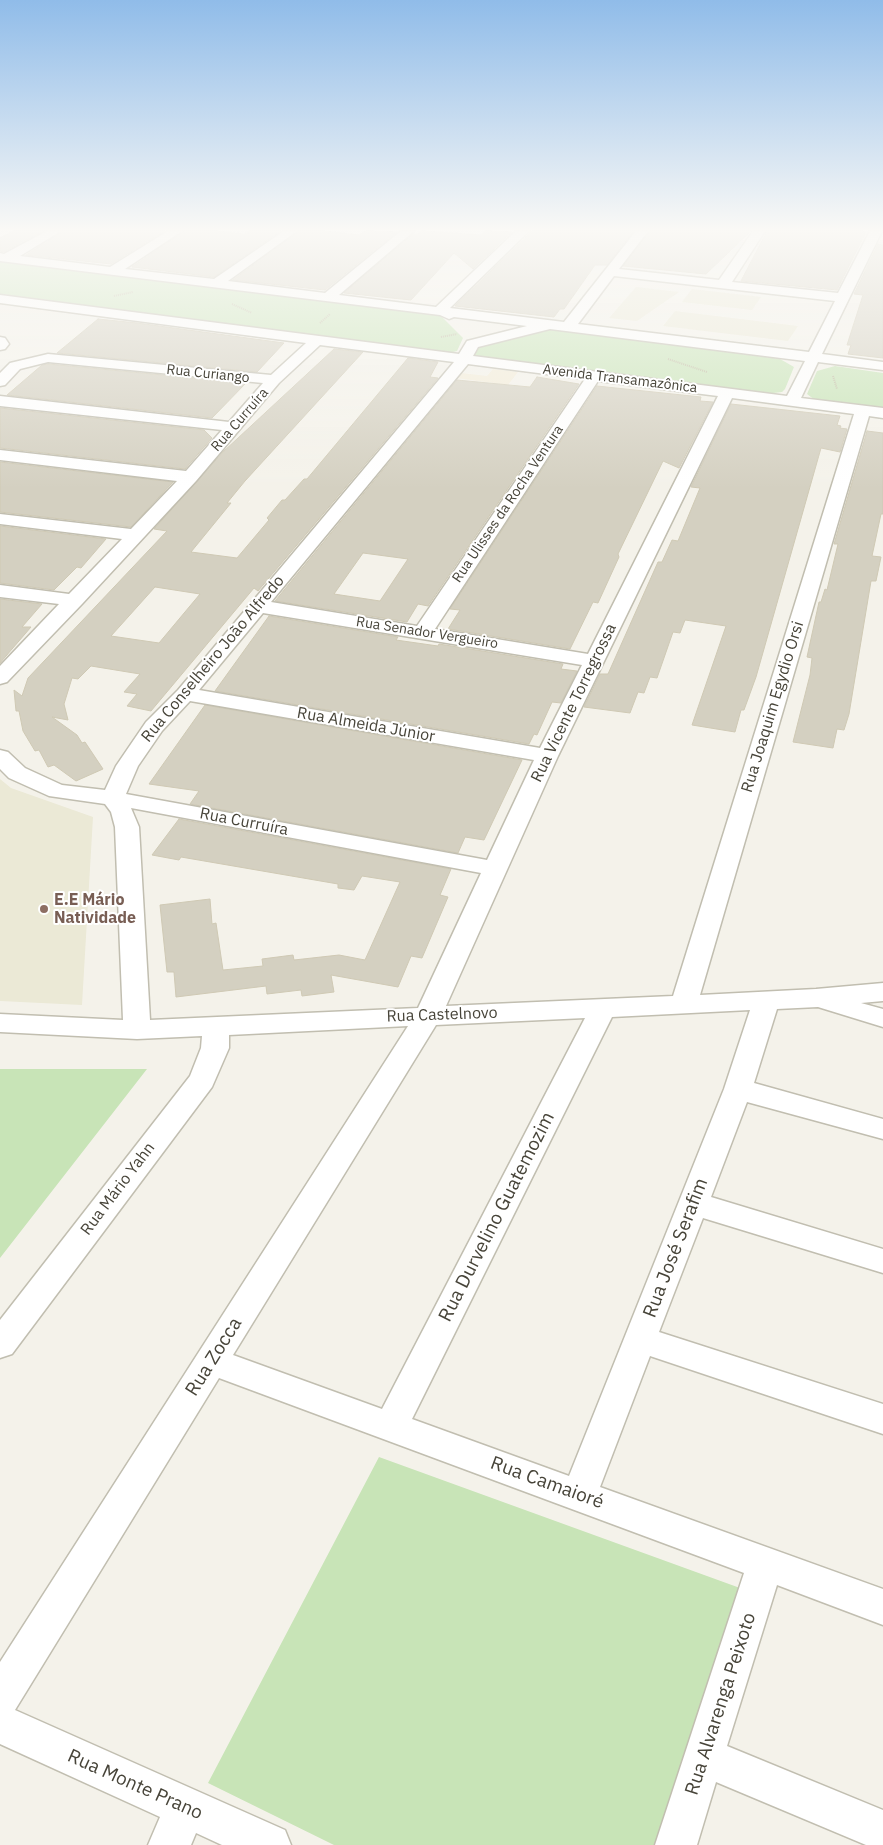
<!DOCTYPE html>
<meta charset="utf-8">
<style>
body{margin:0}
canvas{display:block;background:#f4f2ea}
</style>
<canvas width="883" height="1845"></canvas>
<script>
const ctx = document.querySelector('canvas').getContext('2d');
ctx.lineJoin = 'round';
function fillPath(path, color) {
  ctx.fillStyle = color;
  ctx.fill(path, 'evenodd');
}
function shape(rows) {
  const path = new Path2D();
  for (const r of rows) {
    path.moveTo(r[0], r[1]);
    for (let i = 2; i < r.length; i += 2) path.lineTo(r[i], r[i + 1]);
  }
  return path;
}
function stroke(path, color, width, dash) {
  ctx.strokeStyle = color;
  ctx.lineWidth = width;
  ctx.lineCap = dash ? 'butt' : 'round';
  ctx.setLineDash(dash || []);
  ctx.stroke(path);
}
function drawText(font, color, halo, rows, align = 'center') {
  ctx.font = font + ' "IBM Plex Sans",sans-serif';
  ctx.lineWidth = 4;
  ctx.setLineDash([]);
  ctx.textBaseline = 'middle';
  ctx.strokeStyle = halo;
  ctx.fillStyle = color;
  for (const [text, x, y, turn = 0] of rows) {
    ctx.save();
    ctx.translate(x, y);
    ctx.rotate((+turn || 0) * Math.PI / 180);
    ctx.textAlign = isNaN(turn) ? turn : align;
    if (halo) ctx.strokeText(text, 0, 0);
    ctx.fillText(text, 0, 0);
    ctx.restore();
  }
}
fillPath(shape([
 [493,369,518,372,508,385,456,378,461,373,487,376]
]), '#f3ecd8');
fillPath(shape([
 [636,287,679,292,637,321,609,318],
 [692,289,761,297,752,310,682,302],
 [675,311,798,326,788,341,663,326],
 [0,779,11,788,93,817,82,1005,0,1001]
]), '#ebe9d6');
fillPath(shape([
 [0,261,436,314,441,316,463,338,457,351,449,353,0,294],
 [545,328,780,359,794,367,785,389,782,392,765,394,473,356,481,345],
 [835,366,883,373,883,410,815,400,807,394,817,371],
 [0,1069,147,1069,0,1258],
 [379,1457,740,1588,657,1845,334,1845,208,1783]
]), '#c8e4b7');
const building = shape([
 [14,231,44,231,4,252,0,251,0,238,14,231],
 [63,231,165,231,111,264,26,255,63,231],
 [184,231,216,231,244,234,250,231,281,231,214,277,132,267,184,231],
 [299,231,323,231,359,235,366,231,397,232,325,290,233,280,299,231],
 [422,231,481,235,485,231,512,232,473,269,454,253,411,300,344,293,413,234,417,234,422,231],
 [532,231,634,231,607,265,595,265,564,309,560,309,554,317,455,306,532,231],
 [650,231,751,231,706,274,623,266,650,231],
 [767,231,862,231,866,232,837,290,741,281,767,231],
 [878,244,883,245,883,358,848,354,851,345,847,345,863,295,854,294,878,244],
 [98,319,137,323,284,343,257,372,57,353,98,319],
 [334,349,363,352,245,481,227,503,231,503,191,552,237,558,269,520,267,518,282,500,285,500,304,479,307,479,408,358,438,362,430,377,438,378,258,591,254,588,151,711,127,706,137,694,124,692,140,674,91,666,78,679,72,678,64,704,68,720,52,717,77,735,82,743,85,742,103,769,76,781,54,765,48,767,39,750,35,751,23,731,19,711,16,711,14,690,22,696,28,678,167,531,154,529,224,451,334,349],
 [155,587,200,594,159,643,111,636,155,587],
 [48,364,246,383,212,418,7,395,42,365,48,364],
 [537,377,579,384,428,606,418,604,407,622,275,601,457,380,530,387,537,377],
 [363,553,408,559,380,601,334,594,363,553],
 [597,386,701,397,700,401,713,402,679,468,663,461,618,554,619,557,598,603,593,602,570,649,448,629,460,610,450,609,597,386],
 [731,404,840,416,837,425,841,426,840,428,847,429,840,452,821,448,756,677,744,710,741,710,735,732,692,725,726,626,685,620,680,633,673,632,657,678,650,677,644,693,638,692,630,713,584,707,600,674,608,674,658,562,662,562,672,540,678,541,700,488,691,487,731,404],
 [0,408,204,430,212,438,185,469,0,448,0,408],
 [867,431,883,433,883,514,881,514,872,556,881,557,876,581,871,581,849,714,844,730,837,729,833,748,793,742,810,675,812,658,807,657,819,602,821,602,825,589,827,590,838,544,834,544,867,431],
 [0,462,173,482,131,527,0,512,0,462],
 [0,526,106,539,81,568,77,567,54,590,0,583,0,526],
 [0,599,42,604,22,627,31,627,0,663,0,599],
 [269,616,398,637,396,640,438,646,439,644,563,664,561,669,577,671,561,703,552,702,537,735,534,734,529,744,215,691,269,616],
 [205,705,522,760,484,840,465,837,458,853,190,804,199,791,149,784,205,705],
 [179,819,451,869,440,895,448,897,422,958,411,956,398,987,331,975,334,992,302,996,301,990,267,994,266,986,176,997,174,972,167,972,160,905,210,899,212,924,216,923,223,970,263,966,262,959,293,955,294,960,339,955,365,960,400,882,362,876,354,890,338,888,338,884,181,857,179,860,152,855,179,819]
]);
fillPath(building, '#d4d0c1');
stroke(building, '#cfc9b4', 1);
const minor = shape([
 [47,231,61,231,20,256,110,267,168,231,182,231,125,269,214,279,284,231,297,231,228,281,325,293,401,231,414,231,339,295,436,307,516,231,529,231,450,308,564,322,636,231,648,231,619,269,719,280,753,231,765,231,732,282,838,293,870,231,882,231,822,354,883,362,883,370,818,362,801,398,883,408,883,418,869,416,700,995,816,989,883,983,883,1001,861,1003,883,1009,883,1027,818,1007,777,1009,754,1083,883,1119,883,1139,747,1102,711,1197,883,1249,883,1273,703,1218,659,1332,883,1404,883,1434,650,1356,600,1487,883,1589,883,1625,777,1585,727,1746,883,1810,883,1845,866,1845,716,1782,697,1845,655,1845,744,1573,219,1378,15,1710,285,1830,291,1845,222,1845,196,1833,191,1845,148,1845,160,1817,0,1744,0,1662,408,1026,229,1035,229,1048,212,1087,12,1354,0,1358,0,1320,190,1076,201,1048,202,1036,137,1039,0,1032,0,1014,123,1020,115,827,111,812,105,804,49,796,9,778,0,769,0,750,8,752,25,768,62,785,105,790,116,766,146,722,178,690,454,362,320,345,279,383,196,481,82,604,7,682,0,684,0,666,59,604,0,597,0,585,69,594,122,539,0,524,0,514,131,529,177,481,0,460,0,450,186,471,222,430,0,406,0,396,229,422,263,383,48,362,20,369,5,385,0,386,0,373,10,363,48,354,271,375,306,343,0,303,0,295,459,354,467,341,527,326,454,317,449,319,440,315,0,261,0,253,4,254,47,231],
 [614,276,835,301,809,352,578,324,614,276],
 [550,329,805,361,787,396,473,356,478,347,550,329],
 [468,364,585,379,417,626,271,602,468,364],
 [598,381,718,396,588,654,435,629,598,381],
 [732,398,854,414,673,996,446,1006,558,756,732,398],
 [263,613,582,665,540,748,199,690,263,613],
 [190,701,534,760,487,860,126,794,138,766,162,731,190,701],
 [131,808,481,873,418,1008,150,1020,139,827,131,808],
 [750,1010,724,1089,569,1476,412,1419,612,1017,750,1010],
 [585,1018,382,1409,233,1355,436,1025,585,1018],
 [0,337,5,338,9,344,5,349,0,350,0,337]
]);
stroke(minor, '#c1beb0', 3);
stroke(shape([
 [114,296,133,292],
 [232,304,252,313],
 [320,323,330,314],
 [441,337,457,334],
 [668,359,707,372],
 [833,376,837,389]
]), '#bfb9a0', 2, [1, 1]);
fillPath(minor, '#fff');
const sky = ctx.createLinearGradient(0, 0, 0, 489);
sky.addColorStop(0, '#90bce9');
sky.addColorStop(0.47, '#faf9f6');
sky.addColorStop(1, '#faf9f600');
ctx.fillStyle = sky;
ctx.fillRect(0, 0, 883, 489);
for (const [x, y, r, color] of [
 [44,909,5,"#8d6e63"]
]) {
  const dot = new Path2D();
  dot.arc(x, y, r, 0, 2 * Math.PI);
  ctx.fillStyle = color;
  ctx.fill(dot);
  stroke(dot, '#fff', 2);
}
drawText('14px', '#474439', '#fff', [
 ["Rua Curiango",208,374,6],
 ["Avenida Transamazônica",620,379,7],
 ["Rua Curruíra",240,420,-49],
 ["Rua Ulisses da Rocha Ventura",508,504,-56],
 ["Rua Senador Vergueiro",427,633,9]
]);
drawText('16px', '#474439', '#fff', [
 ["Rua Conselheiro João Alfredo",213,659,-50],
 ["Rua Vicente Torregrossa",574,703,-64],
 ["Rua Joaquim Egydio Orsi",773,707,-73],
 ["Rua Almeida Júnior",366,725,10],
 ["Rua Curruíra",244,822,11],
 ["Rua Castelnovo",442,1015,-2],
 ["Rua Mário Yahn",118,1189,-53]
]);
drawText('bold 16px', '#785e54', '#fff', [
 ["E.E Mário",54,900],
 ["Natividade",54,918]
], 'left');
drawText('19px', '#474439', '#fff', [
 ["Rua Durvelino Guatemozim",497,1217,-63],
 ["Rua José Serafim",676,1248,-69],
 ["Rua Zocca",214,1357,-58],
 ["Rua Camaioré",547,1483,20],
 ["Rua Alvarenga Peixoto",721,1704,-72],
 ["Rua Monte Prano",135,1785,24]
]);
</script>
